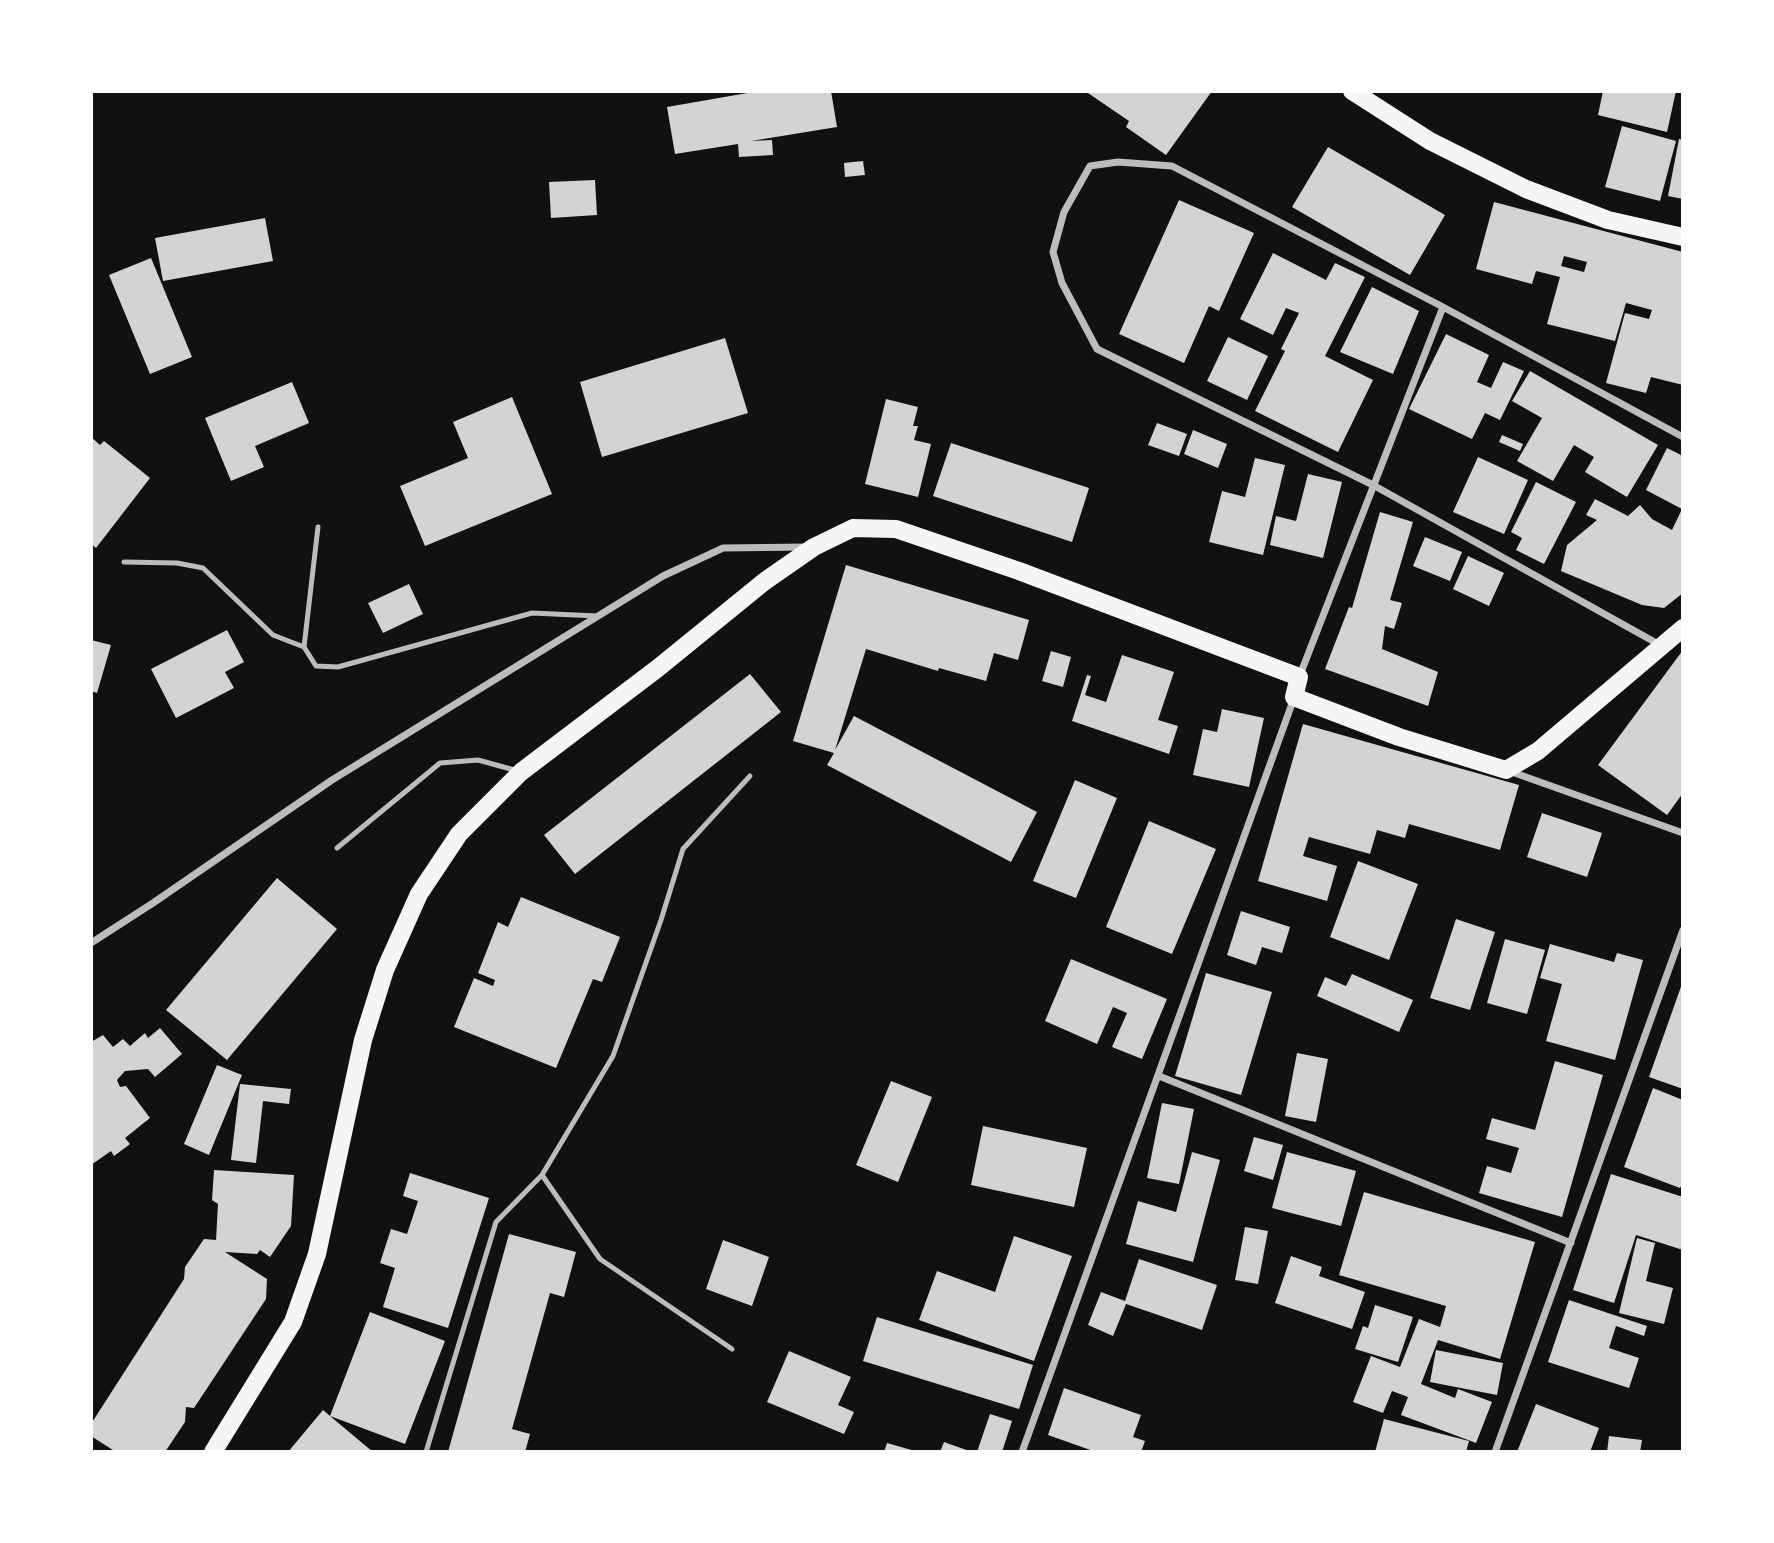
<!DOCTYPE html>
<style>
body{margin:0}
#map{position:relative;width:1774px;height:1543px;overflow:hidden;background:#111;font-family:"Varela Round",sans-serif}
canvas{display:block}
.frame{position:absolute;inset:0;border:93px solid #fff;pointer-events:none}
</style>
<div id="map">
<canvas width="1774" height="1543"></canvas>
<div class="frame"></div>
</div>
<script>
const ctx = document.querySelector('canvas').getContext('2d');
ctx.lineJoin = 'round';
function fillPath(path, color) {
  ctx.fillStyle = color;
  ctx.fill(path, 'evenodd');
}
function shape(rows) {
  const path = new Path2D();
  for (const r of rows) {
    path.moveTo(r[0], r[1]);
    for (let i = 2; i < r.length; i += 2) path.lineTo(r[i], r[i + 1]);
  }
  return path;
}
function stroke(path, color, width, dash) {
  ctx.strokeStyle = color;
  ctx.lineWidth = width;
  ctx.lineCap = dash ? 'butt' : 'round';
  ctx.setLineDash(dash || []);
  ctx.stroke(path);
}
fillPath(shape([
 [759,91,831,91,837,127,751,141,772,140,773,155,739,157,738,144,675,154,667,107],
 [1085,91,1212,91,1166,155,1126,127,1129,121],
 [1603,91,1676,91,1667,132,1598,115],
 [1622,126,1676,141,1660,201,1605,187],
 [1679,139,1683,140,1683,199,1668,196],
 [1328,147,1445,215,1410,275,1292,207],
 [863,161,865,175,845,177,844,163],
 [595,180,597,215,551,218,549,182],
 [1179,200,1254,233,1219,311,1209,306,1184,363,1119,334],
 [1494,202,1683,252,1683,385,1651,377,1646,393,1606,383,1625,313,1649,319,1652,310,1626,303,1615,341,1547,324,1560,277,1536,271,1532,284,1476,269],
 [1564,256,1587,262,1584,272,1561,266],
 [265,218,273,261,163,281,155,238],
 [1273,253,1326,280,1335,263,1365,277,1325,356,1373,380,1338,452,1255,411,1285,351,1281,349,1299,313,1286,308,1273,335,1240,319],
 [151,258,192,357,150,374,109,275],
 [1372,287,1419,311,1393,374,1340,352],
 [1446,334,1489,355,1477,382,1491,388,1503,362,1524,371,1500,420,1485,413,1472,439,1409,409],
 [1228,337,1268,356,1247,400,1207,381],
 [725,338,748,413,602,457,580,382],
 [1530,371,1658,445,1627,497,1585,472,1594,457,1574,445,1553,481,1517,461,1542,418,1512,401],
 [292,382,309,423,255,446,264,467,231,481,205,418],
 [512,397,552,494,425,546,400,486,468,458,453,422],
 [886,399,918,407,913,426,918,426,914,440,931,444,918,497,865,484],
 [1157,423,1187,434,1179,456,1148,445],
 [1193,430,1227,444,1218,468,1184,454],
 [1502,435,1523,444,1520,451,1499,442],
 [91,437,100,445,104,441,150,478,96,548,91,544],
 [951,443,1089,488,1072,542,933,496],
 [1667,448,1683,456,1683,593,1664,608,1642,605,1561,571,1567,545,1597,520,1586,515,1595,499,1628,516,1640,505,1652,519,1672,530,1682,509,1646,490],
 [1478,457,1528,480,1504,534,1453,512],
 [1255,458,1285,465,1263,555,1209,542,1222,491,1245,497],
 [1308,474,1342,482,1323,558,1270,545,1276,516,1296,521],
 [1536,482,1576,502,1544,564,1516,550,1522,538,1511,532],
 [1380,512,1413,522,1390,600,1402,603,1394,629,1385,626,1382,649,1438,672,1428,706,1325,669,1349,607,1352,608],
 [1425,537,1462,552,1450,581,1413,566],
 [1468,556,1504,573,1489,606,1453,589],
 [846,565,1029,620,1018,660,994,653,986,681,939,668,938,671,866,649,835,750,854,716,1037,812,1011,862,827,765,834,753,793,741],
 [409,584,423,614,383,633,368,603],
 [227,630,244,662,225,672,234,688,176,718,151,669],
 [91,640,111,645,97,693,91,691],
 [1683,650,1683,793,1667,815,1598,765],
 [1051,651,1071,657,1063,687,1042,681],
 [1122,655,1174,672,1158,720,1178,726,1169,754,1072,721,1087,675,1091,676,1085,695,1106,702],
 [750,674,781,712,575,874,544,835],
 [1222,709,1264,718,1249,787,1193,775,1203,729,1217,732],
 [1303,724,1519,785,1500,850,1409,824,1405,838,1377,830,1370,854,1309,837,1303,856,1337,866,1327,901,1258,881],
 [1075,780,1117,798,1076,898,1033,881],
 [1542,813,1602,833,1587,877,1527,857],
 [1149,821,1216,849,1172,954,1106,927],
 [1358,861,1418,884,1389,960,1330,937],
 [277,878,337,929,227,1060,166,1010],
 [521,897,620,937,602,982,593,979,556,1068,454,1027,474,978,493,986,495,980,478,973,498,922,508,927],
 [1241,911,1290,927,1282,953,1262,947,1256,965,1227,955],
 [1456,919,1495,932,1470,1010,1430,998],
 [1505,939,1545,950,1527,1014,1487,1003],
 [1550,944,1614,962,1617,953,1643,960,1615,1060,1546,1041,1562,984,1540,978],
 [1071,959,1167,999,1142,1059,1112,1047,1127,1013,1113,1007,1097,1044,1045,1021],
 [1206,973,1272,992,1241,1095,1175,1076],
 [1352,974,1413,1000,1399,1032,1317,996,1325,977,1346,986],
 [1683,981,1683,1089,1649,1077],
 [160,1028,182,1054,155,1077,148,1069,125,1071,117,1080,120,1087,126,1086,150,1118,125,1138,130,1144,114,1156,111,1151,91,1165,91,1042,103,1035,113,1047,123,1039,130,1046,145,1033,148,1038],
 [1297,1053,1328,1059,1316,1122,1285,1116],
 [1555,1061,1603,1075,1562,1217,1479,1193,1487,1166,1511,1173,1519,1148,1486,1139,1492,1118,1535,1130],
 [217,1065,242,1075,209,1155,184,1144],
 [891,1081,932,1097,898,1182,856,1165],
 [240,1084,291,1089,289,1104,263,1101,256,1163,231,1160],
 [1653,1088,1683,1100,1683,1182,1680,1188,1624,1167],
 [1162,1103,1194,1109,1179,1184,1147,1178],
 [983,1126,1087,1148,1074,1207,971,1185],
 [1254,1137,1283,1145,1273,1180,1244,1171],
 [1192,1152,1220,1160,1193,1262,1126,1244,1138,1201,1176,1212],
 [1287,1152,1356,1171,1341,1226,1272,1208],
 [214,1170,294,1175,291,1226,270,1257,260,1250,257,1254,225,1252,267,1279,266,1299,194,1408,186,1407,185,1422,165,1452,116,1452,91,1436,91,1424,184,1279,185,1267,204,1239,216,1240,218,1204,212,1200],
 [410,1173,489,1198,448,1328,383,1307,395,1268,380,1263,391,1229,407,1234,418,1201,403,1196],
 [1611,1174,1683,1197,1683,1250,1636,1235,1614,1303,1573,1290],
 [1364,1192,1535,1242,1500,1359,1438,1340,1421,1384,1455,1398,1458,1389,1492,1402,1476,1443,1401,1415,1408,1397,1392,1391,1383,1413,1353,1402,1371,1356,1400,1367,1419,1319,1440,1327,1446,1306,1339,1275],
 [1245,1227,1268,1231,1258,1284,1235,1280],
 [509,1234,576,1252,564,1297,550,1293,512,1429,530,1434,525,1452,448,1452],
 [1014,1236,1072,1256,1034,1361,919,1320,937,1271,995,1292],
 [1637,1238,1655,1243,1646,1281,1673,1288,1664,1324,1619,1313],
 [723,1240,769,1257,752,1306,706,1289],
 [1291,1256,1322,1267,1319,1276,1365,1292,1352,1329,1275,1303],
 [1139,1259,1217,1285,1202,1330,1126,1304,1113,1336,1088,1325,1101,1292,1125,1301],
 [1569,1300,1647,1326,1644,1336,1616,1326,1609,1348,1639,1358,1629,1388,1548,1362],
 [1375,1305,1413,1317,1398,1362,1355,1349,1363,1326,1368,1328],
 [370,1312,445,1341,405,1444,330,1416,373,1452,288,1452,323,1410,330,1416],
 [877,1317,1033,1365,1019,1409,863,1361],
 [1436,1350,1503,1363,1497,1395,1430,1382],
 [789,1351,851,1377,838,1405,854,1412,844,1434,767,1402],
 [1064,1388,1141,1415,1133,1437,1145,1441,1141,1452,1096,1452,1048,1435],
 [1536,1404,1599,1428,1590,1452,1517,1452],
 [990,1414,1012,1421,1002,1452,977,1452],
 [1384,1419,1469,1441,1466,1452,1375,1452],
 [1609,1436,1642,1440,1640,1452,1607,1452],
 [944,1442,972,1452,940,1452],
 [887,1443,915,1451,914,1452,884,1452]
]), '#d3d3d3');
stroke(shape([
 [318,527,304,647,316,666,338,667,532,613,597,616],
 [124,562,177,563,203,568,273,635,304,647],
 [337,848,440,763,478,760,518,771],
 [542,1175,600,1259,732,1349],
 [426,1452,496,1222,542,1175,613,1056,661,920,683,849,750,776]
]), '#bcbcbc', 5);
stroke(shape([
 [1660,645,1373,485,1097,349,1062,283,1053,252,1064,212,1090,166,1118,162,1172,166,1443,307,1683,437],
 [1300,675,1443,307],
 [1509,771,1683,833],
 [91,943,153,903,332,780,663,576,723,548,806,547],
 [1159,1076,1571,1243],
 [1022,1452,1294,698],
 [1495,1452,1683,930]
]), '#bcbcbc', 7);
stroke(shape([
 [1352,91,1430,141,1526,189,1608,220,1683,237],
 [213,1452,293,1322,317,1254,363,1040,385,970,419,894,459,834,521,772,658,668,765,581,814,547,853,528,896,529,1019,571,1299,677,1294,697,1399,737,1506,770,1538,751,1683,628]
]), '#f5f5f5', 18);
</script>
